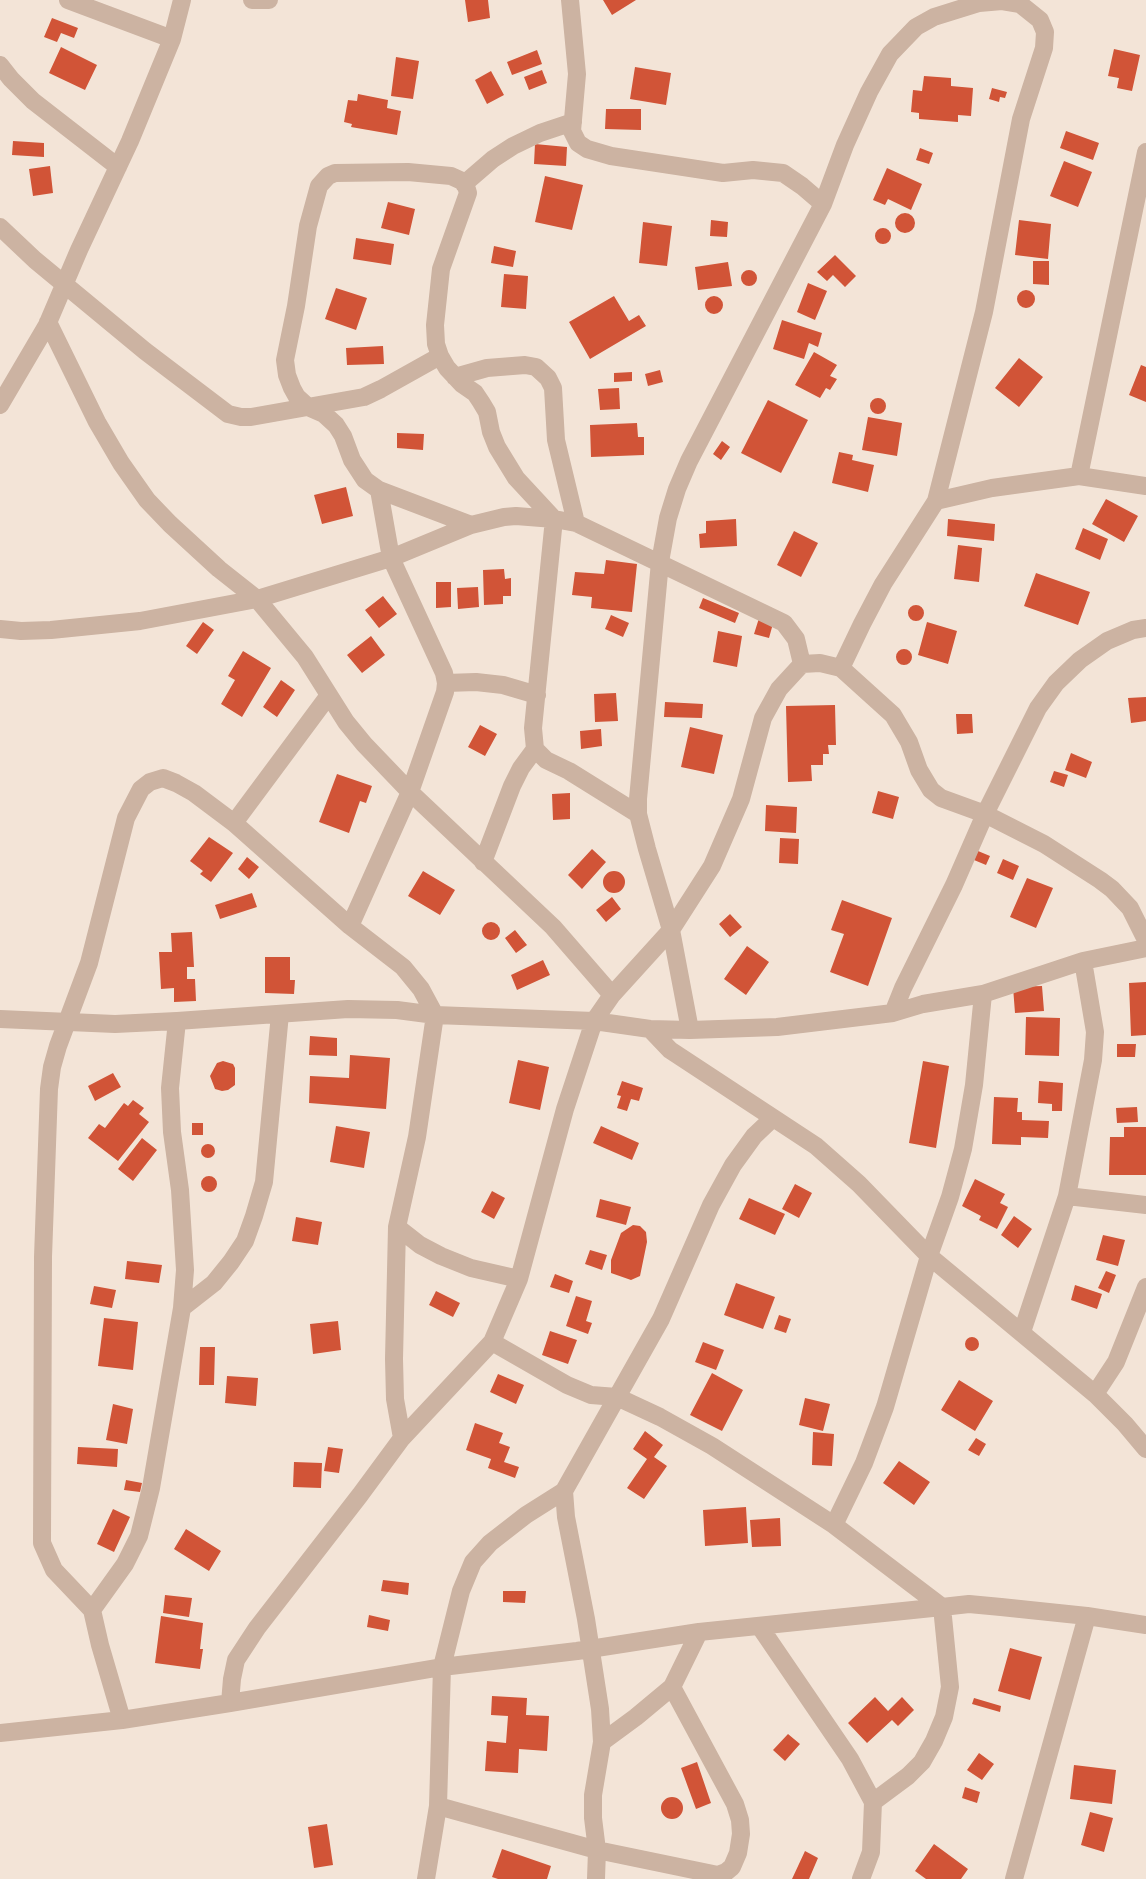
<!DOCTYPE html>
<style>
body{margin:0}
canvas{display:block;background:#f3e4d7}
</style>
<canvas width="1146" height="1879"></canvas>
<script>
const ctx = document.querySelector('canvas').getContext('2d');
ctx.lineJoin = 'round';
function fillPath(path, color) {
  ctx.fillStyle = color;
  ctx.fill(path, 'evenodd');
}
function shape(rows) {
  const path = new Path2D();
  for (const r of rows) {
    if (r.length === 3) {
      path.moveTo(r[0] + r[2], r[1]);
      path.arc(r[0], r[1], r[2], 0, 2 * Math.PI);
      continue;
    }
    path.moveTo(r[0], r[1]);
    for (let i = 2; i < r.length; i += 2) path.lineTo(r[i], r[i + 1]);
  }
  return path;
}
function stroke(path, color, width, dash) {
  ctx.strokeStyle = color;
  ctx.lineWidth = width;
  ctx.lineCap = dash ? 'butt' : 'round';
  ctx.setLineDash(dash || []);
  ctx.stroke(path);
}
fillPath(shape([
 [465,0,488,0,490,18,468,22],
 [603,0,636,0,612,15],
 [52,18,78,28,74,38,61,33,57,42,44,37],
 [61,47,97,65,85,90,49,73],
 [1114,49,1140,55,1132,91,1117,88,1119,78,1108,76],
 [537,50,542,64,512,75,507,62],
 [396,57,419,61,413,99,391,96],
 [635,67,671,73,666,105,630,99],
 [542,70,547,83,529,90,524,77],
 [491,71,504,95,487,104,475,80],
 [924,76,951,78,951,86,973,88,971,116,958,115,958,122,919,119,919,113,911,112,913,90,922,91],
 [992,88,1007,92,1005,98,1000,97,999,102,989,99],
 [358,94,388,100,387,108,401,111,397,135,351,127,352,124,344,122,348,100,357,101],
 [606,109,641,109,641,130,605,129],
 [1066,131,1099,143,1093,160,1060,148],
 [13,141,44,143,44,157,12,155],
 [535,144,567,147,566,166,534,164],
 [920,148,933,153,929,164,916,160],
 [1064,161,1092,172,1078,207,1050,196],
 [50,166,53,193,33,196,29,169],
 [887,168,922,184,911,210,888,199,885,205,873,200],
 [545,176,583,185,572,230,535,222],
 [388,202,415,209,409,235,381,228],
 [905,223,10],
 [711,220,728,222,727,237,710,236],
 [1019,220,1051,224,1048,259,1015,255],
 [643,222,672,226,667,266,639,263],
 [883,236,8],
 [356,238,394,244,391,265,353,259],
 [494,246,516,251,513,267,491,263],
 [835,255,856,276,845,287,833,275,827,281,817,272],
 [1033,261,1049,261,1049,285,1033,284],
 [728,262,732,286,698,290,695,267],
 [749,278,8],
 [504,274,528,276,526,309,501,307],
 [808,283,827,291,815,320,797,312],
 [336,288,367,298,356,330,325,319],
 [1026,299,9],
 [614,296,629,321,639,315,646,326,590,359,569,322],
 [714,305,9],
 [782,320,822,333,818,347,809,343,804,359,773,349],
 [383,346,384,364,347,365,346,348],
 [814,352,837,365,830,376,837,379,830,390,826,388,820,398,795,385],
 [1019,358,1043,377,1019,407,995,388],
 [1141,365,1146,367,1146,402,1129,395],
 [660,370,663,382,648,386,645,374],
 [632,372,632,381,614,382,614,373],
 [619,388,620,409,600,410,598,389],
 [878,406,8],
 [768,400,808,420,781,473,741,453],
 [868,417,902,423,897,456,862,450],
 [637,423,638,437,644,437,644,455,591,457,590,425],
 [397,433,424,434,423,450,397,448],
 [722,441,730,447,721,460,713,454],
 [839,452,853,455,852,460,874,465,868,492,832,483],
 [346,487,353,516,322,524,314,495],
 [1106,499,1138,516,1124,542,1092,524],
 [736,519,737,546,700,548,699,534,706,533,706,521],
 [948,519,995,524,994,541,947,536],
 [1083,528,1108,539,1100,560,1075,549],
 [794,531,818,543,801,577,777,565],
 [958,545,982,548,979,582,954,579],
 [606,560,637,564,632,612,591,608,592,597,572,595,575,572,604,574],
 [504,569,505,579,511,578,511,596,503,596,503,604,484,605,483,570],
 [1036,573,1090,592,1078,625,1024,606],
 [436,582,451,582,451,607,436,608],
 [478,587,479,607,458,609,457,588],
 [383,596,397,614,379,628,365,610],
 [703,598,739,613,735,623,699,608],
 [916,613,8],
 [611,615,629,623,623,637,605,629],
 [760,615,774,620,769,638,754,634],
 [203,622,214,630,197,654,186,646],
 [927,622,957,631,948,664,918,655],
 [718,631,742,636,737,667,713,662],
 [371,636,385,655,362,673,347,655],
 [904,657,8],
 [243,651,271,668,242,717,221,704,235,680,228,676],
 [281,680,295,690,277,717,263,707],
 [616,693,618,721,595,722,594,694],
 [1146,697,1146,721,1131,723,1128,698],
 [665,702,703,704,702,718,664,717],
 [835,705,836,745,828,745,829,754,823,754,823,765,811,765,812,781,788,782,786,706],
 [956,714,972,714,973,733,957,734],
 [480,725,497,734,485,756,468,747],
 [690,727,723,735,714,774,681,767],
 [601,729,602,746,581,749,580,731],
 [1071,753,1092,762,1086,778,1065,770],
 [1054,771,1068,775,1064,787,1050,782],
 [337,774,372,786,366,803,360,801,349,833,319,822],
 [878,791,899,797,893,819,872,813],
 [570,793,570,819,553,820,552,794],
 [766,805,797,807,796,833,765,831],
 [209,837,233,853,211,882,200,874,203,871,190,861],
 [780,838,799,839,798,864,779,863],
 [592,849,606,862,582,889,568,875],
 [978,851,990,856,986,865,974,860],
 [247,857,259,867,249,879,238,869],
 [1003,859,1019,866,1013,880,997,873],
 [423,871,455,890,440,915,408,896],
 [614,882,11],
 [1027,878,1053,888,1036,928,1010,917],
 [252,893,257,907,220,919,215,905],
 [612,897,621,909,606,922,596,910],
 [842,900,892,918,868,986,830,972,844,934,831,930],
 [730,914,742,927,730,937,719,924],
 [491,931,9],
 [515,930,527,945,516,953,505,938],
 [192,932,194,967,187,967,187,979,195,979,196,1001,174,1002,174,988,161,989,159,952,172,952,171,933],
 [747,946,769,962,746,995,724,979],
 [265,957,290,957,290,980,295,980,294,994,265,993],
 [543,960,550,975,517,990,511,975],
 [1146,982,1146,1035,1131,1036,1129,983],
 [1042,986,1044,1011,1015,1013,1013,987],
 [1026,1017,1060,1018,1059,1056,1025,1055],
 [310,1036,337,1038,337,1056,309,1055],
 [1117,1044,1136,1044,1135,1057,1117,1057],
 [350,1055,390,1058,386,1109,309,1103,310,1076,349,1078],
 [518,1060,549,1067,540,1110,509,1103],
 [223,1061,233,1064,235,1068,235,1085,228,1090,222,1091,215,1089,210,1076,217,1063],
 [923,1061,949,1066,936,1148,909,1143],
 [113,1073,121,1087,95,1101,88,1086],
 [622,1081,643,1088,639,1101,631,1099,627,1111,617,1108,621,1096,617,1095],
 [1039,1081,1063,1083,1062,1111,1052,1111,1052,1104,1038,1103],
 [994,1097,1018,1098,1017,1112,1022,1112,1022,1120,1049,1121,1048,1138,1021,1137,1021,1145,992,1144],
 [133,1100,144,1108,139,1114,149,1122,118,1161,88,1138,99,1124,105,1128,124,1103,128,1106],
 [1137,1107,1138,1122,1117,1123,1116,1108],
 [192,1123,203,1123,203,1135,192,1135],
 [336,1126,370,1132,364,1168,330,1162],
 [601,1126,639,1143,632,1160,593,1143],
 [1124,1127,1146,1127,1146,1175,1109,1175,1110,1137,1124,1137],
 [142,1138,157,1150,133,1181,118,1169],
 [208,1151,7],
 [209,1184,8],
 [975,1179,1005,1194,1000,1203,1008,1207,997,1229,979,1220,981,1216,962,1206],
 [795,1184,812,1193,799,1218,782,1209],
 [492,1191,505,1198,494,1219,481,1212],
 [749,1198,785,1214,775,1235,739,1219],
 [600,1199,631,1207,626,1225,596,1217],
 [1014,1216,1032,1229,1018,1248,1001,1235],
 [296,1217,322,1222,318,1245,292,1241],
 [633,1225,640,1226,646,1232,647,1242,640,1276,631,1280,611,1273,611,1260,621,1233],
 [1103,1235,1125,1240,1118,1266,1096,1260],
 [590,1250,607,1255,602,1270,585,1264],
 [127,1261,162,1265,159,1283,125,1279],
 [1106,1271,1116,1275,1109,1293,1098,1288],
 [555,1274,573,1281,569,1293,550,1287],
 [736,1283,775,1297,763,1329,724,1315],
 [1075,1285,1102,1294,1097,1309,1071,1300],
 [94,1286,116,1290,112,1308,90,1304],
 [436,1291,460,1303,453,1317,429,1305],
 [576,1296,592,1301,586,1321,592,1323,588,1334,566,1326],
 [779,1315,791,1319,786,1333,774,1329],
 [104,1318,138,1322,133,1370,98,1366],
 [338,1321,341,1350,313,1354,310,1324],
 [550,1331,577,1340,568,1364,542,1355],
 [972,1344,7],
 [703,1342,724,1350,716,1370,695,1362],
 [200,1347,215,1347,214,1385,199,1385],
 [712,1373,743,1390,722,1431,690,1415],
 [498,1374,524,1385,516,1404,490,1392],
 [227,1376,258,1378,256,1406,225,1403],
 [959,1380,993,1401,975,1431,941,1410],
 [805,1398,830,1404,823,1431,799,1425],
 [113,1404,133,1409,127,1444,106,1440],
 [475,1423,503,1433,499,1443,510,1447,504,1462,519,1467,515,1478,488,1468,491,1459,466,1450],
 [645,1431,663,1445,654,1457,667,1466,644,1499,627,1488,647,1459,633,1449],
 [813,1432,834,1434,832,1466,812,1465],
 [976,1438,986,1444,979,1456,968,1450],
 [78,1447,118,1449,117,1467,77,1464],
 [328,1447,343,1449,339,1473,324,1471],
 [899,1461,930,1482,914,1505,883,1483],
 [294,1462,322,1463,321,1488,293,1487],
 [126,1480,142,1483,140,1492,124,1490],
 [746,1507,748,1543,705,1546,703,1510],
 [113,1509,130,1517,114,1552,97,1544],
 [780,1518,781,1546,752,1547,750,1520],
 [186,1529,221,1551,209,1571,174,1549],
 [383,1580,409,1583,408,1595,381,1591],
 [503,1591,526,1591,525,1603,503,1602],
 [165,1595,192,1598,189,1617,163,1613],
 [369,1615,390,1620,388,1631,367,1627],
 [161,1616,203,1623,200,1649,203,1649,200,1669,155,1663],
 [1010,1648,1042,1657,1030,1700,998,1691],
 [492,1696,527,1698,526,1715,549,1716,547,1751,519,1749,518,1773,485,1771,487,1741,506,1743,508,1716,491,1715],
 [875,1697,888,1711,902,1697,914,1710,898,1726,892,1720,867,1743,848,1723],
 [974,1698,1001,1706,1000,1712,972,1704],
 [788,1734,800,1744,785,1761,773,1750],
 [979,1753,994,1764,982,1780,967,1770],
 [697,1762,711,1803,696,1809,681,1768],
 [1074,1765,1116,1770,1112,1804,1070,1799],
 [965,1787,980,1792,977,1803,962,1798],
 [672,1808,11],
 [1090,1812,1113,1818,1104,1852,1081,1845],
 [327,1824,333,1865,314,1868,308,1827],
 [934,1844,968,1869,961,1879,926,1879,915,1871],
 [502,1849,551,1866,547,1879,498,1879,492,1877],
 [805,1851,818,1858,809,1879,792,1879]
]), '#d15437');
stroke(shape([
 [68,0,172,39],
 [252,0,269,0],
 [570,0,577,74,572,131,578,143,587,149,611,156,723,173,753,170,783,173,802,186,823,204],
 [0,65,11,79,33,101,118,167],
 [464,184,493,159,513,146,540,133,573,122],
 [0,227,35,260,145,351,228,414,241,417,251,417,364,397,381,389,440,356],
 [48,322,97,422,121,463,147,500,170,524,219,569,257,599,305,657,346,722,364,744,410,792,553,927,612,995],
 [455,377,487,368,525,365,536,367,548,378,553,388,556,440,576,523],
 [0,405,47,325,79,250,130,141,172,39,182,0],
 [1079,476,1146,152],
 [936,501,992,488,1079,476,1146,486],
 [471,525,379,490,365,480,352,460,343,436,336,425,324,414,308,407,297,397,292,388,287,375,285,360,296,306,308,226,319,186,328,176,335,173,408,172,451,176,462,181,466,186,468,193,441,269,435,325,436,344,440,356,447,368,462,384,475,393,481,402,487,412,491,432,497,447,516,478,554,519,533,728,535,749,546,760,569,771,638,814],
 [0,629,21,631,51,630,140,621,257,599,391,558,471,525,504,517,516,516,554,519,576,523,784,623,796,639,802,664],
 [446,683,476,682,503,685,537,695],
 [234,823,329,695],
 [483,862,512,786,521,768,535,749],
 [350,926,410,792,445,692,446,683,444,673,391,558,379,490],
 [893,1013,903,988,954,885,985,814,1038,708,1056,683,1080,660,1107,641,1133,630,1146,628],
 [0,1019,115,1024,177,1021,348,1009,397,1010,435,1015,594,1021,650,1029,690,1030,777,1027,893,1013,923,1004,983,994,1083,961,1146,948],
 [650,1029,670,1050,816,1146,859,1184,929,1256,1095,1394,1125,1424,1146,1449],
 [690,1030,671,930,647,849,638,814,638,799,660,562,668,518,677,489,689,461,823,204,845,145,869,92,890,54,916,27,934,17,979,3,1002,1,1020,4,1040,20,1045,32,1044,48,1021,119,984,312,936,501,883,584,862,624,841,668],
 [1067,1196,1146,1205],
 [397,1227,420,1245,441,1256,471,1268,519,1279],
 [182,1308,214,1283,231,1262,245,1241,254,1216,264,1182,280,1014],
 [1022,1332,1067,1196,1093,1060,1095,1032,1083,961],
 [492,1342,567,1385,591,1395,617,1397,660,1417,712,1446,834,1525,942,1607,950,1687,944,1717,934,1741,922,1762,908,1776,873,1802],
 [1095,1394,1116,1362,1146,1287],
 [564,1491,566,1517,586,1619,600,1709,602,1742],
 [834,1525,864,1463,885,1407,929,1256,950,1197,963,1149,974,1085,983,994],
 [92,1610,125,1564,139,1536,151,1488,182,1308,185,1270,180,1190,172,1132,170,1088,177,1021],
 [760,1627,850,1759,873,1802,871,1852,861,1879],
 [230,1703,232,1679,236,1660,257,1628,360,1495,402,1438,492,1342,519,1279,565,1109,594,1021,612,995,671,930,712,866,741,799,763,718,779,689,802,664,820,663,841,668,893,715,909,742,919,770,931,790,941,798,985,814,1044,844,1100,880,1112,889,1130,908,1146,940],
 [122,1720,100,1645,92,1610,54,1570,42,1543,43,1257,49,1089,52,1067,58,1046,89,963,126,818,141,789,150,782,163,778,176,783,194,793,234,823,350,926,403,967,421,989,435,1015,417,1137,397,1227,394,1359,395,1399,402,1438],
 [0,1733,122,1720,230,1703,442,1667,577,1651,699,1632,942,1607,969,1604,1001,1607,1087,1616,1146,1625],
 [438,1806,597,1850,718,1875,726,1872,732,1867,738,1853,741,1834,740,1820,735,1804,672,1687],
 [426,1879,438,1806,442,1667,461,1591,473,1562,490,1543,526,1515,564,1491,661,1319,711,1205,733,1165,754,1136,773,1118],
 [596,1879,597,1850,593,1818,593,1795,602,1742,636,1717,672,1687,699,1632],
 [1014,1879,1087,1616]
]), '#ccb3a2', 18);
</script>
